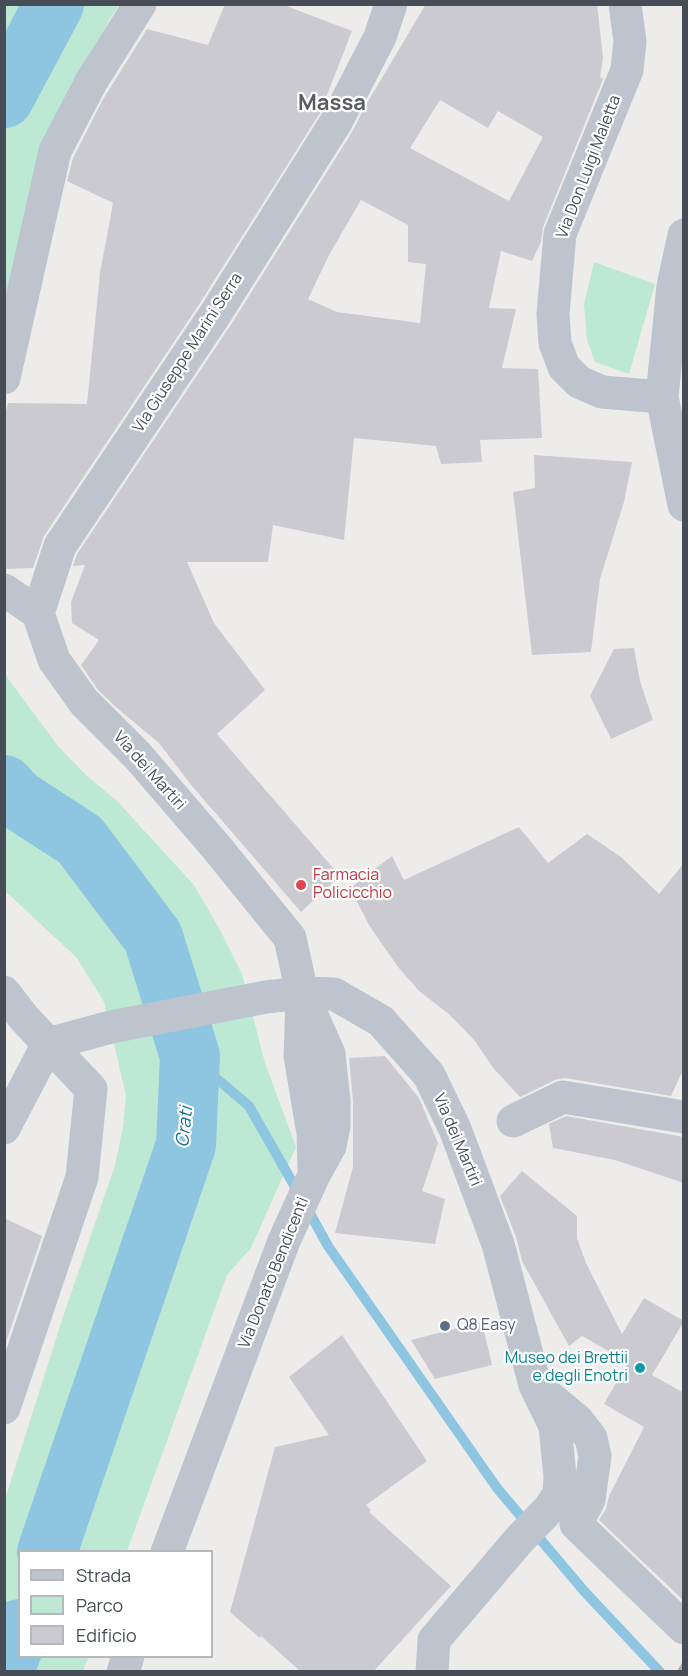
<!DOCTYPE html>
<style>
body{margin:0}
#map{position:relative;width:688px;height:1676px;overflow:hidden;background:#eeeceb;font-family:Manrope,sans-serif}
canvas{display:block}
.frame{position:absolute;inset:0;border:6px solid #464d57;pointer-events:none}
.legend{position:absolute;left:18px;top:1550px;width:195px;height:108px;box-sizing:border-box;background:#fff;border:2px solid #b5b8bc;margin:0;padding:8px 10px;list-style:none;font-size:18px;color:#464d57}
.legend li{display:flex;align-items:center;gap:12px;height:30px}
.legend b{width:30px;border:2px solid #b5b8bc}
</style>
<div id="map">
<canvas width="688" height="1676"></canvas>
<div class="frame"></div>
<ul class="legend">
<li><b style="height:8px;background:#bec4cd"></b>Strada</li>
<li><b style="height:16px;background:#bde9d4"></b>Parco</li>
<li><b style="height:16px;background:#cacad0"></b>Edificio</li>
</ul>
</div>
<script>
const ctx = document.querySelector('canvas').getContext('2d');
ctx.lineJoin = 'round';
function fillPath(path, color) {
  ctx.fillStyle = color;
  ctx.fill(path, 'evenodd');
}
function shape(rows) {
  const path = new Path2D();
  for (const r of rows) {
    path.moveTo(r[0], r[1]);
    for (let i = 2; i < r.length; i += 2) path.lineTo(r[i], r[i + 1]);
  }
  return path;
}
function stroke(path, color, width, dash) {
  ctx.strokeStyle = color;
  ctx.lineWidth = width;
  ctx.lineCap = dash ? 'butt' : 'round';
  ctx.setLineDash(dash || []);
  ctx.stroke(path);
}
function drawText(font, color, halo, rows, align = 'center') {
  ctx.font = font + ' Manrope,sans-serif';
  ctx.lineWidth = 4.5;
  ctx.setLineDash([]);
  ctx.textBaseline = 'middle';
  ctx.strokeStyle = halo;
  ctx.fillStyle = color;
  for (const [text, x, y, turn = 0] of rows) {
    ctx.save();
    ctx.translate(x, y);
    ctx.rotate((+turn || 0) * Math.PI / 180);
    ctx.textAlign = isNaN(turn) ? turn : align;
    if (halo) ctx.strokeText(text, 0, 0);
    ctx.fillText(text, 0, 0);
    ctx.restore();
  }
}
fillPath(shape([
 [5,5,119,5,109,20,41,162,5,312],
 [594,262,655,284,629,374,595,362,587,340,584,304],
 [4,671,9,680,58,746,87,776,117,801,194,885,219,928,242,974,265,1063,296,1147,251,1248,227,1275,127,1551,20,1552,20,1656,89,1657,83,1671,5,1671,5,1499,63,1317,115,1165,123,1127,126,1095,104,1002,77,958,5,891]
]), '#bde9d4');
stroke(shape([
 [190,1056,249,1106,299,1194],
 [307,1208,328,1246,497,1488,584,1591,660,1672]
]), '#8ec5e1', 10);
stroke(shape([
 [4,98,54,4],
 [4,785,17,799,80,840,153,937,190,1056,186,1145,47,1552],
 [4,1671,20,1629]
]), '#8ec5e1', 60);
fillPath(shape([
 [225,4,281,4,352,31,320,113,200,303,44,536,33,568,4,569,4,421,8,403,87,404,100,273,113,203,67,181,73,158,102,101,147,29,208,45],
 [426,4,597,4,603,58,600,77,603,79,543,227,541,242,532,261,501,251,489,308,516,309,502,368,538,369,542,438,480,440,482,462,441,464,436,446,354,438,344,540,273,525,268,562,187,562,214,623,265,690,217,734,340,876,301,912,192,786,159,743,117,708,98,690,81,665,99,640,72,623,71,602,85,565,73,566,77,554,232,323,352,132,367,103],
 [440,100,488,128,498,111,543,137,509,201,410,148],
 [361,200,408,225,408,262,426,264,420,323,337,312,308,299,329,255],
 [534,455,632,462,624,502,600,579,591,652,532,655,513,492,535,488],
 [634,648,640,681,653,720,611,739,590,696,614,649],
 [519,827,548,863,587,834,621,857,659,894,684,863,684,1068,671,1096,565,1078,555,1080,520,1097,494,1069,474,1040,450,1015,419,991,398,967,369,925,350,888,392,856,404,880],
 [385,1056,419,1098,438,1143,422,1191,445,1199,435,1244,335,1233,353,1167,353,1101,349,1058],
 [566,1116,684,1137,684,1183,615,1160,553,1148,549,1124],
 [522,1171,577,1216,577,1238,586,1263,622,1334,644,1298,684,1321,652,1375,684,1393,684,1601,599,1520,606,1509,609,1496,644,1427,604,1404,628,1362,582,1336,569,1346,522,1261,516,1237,500,1196],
 [4,1218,42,1236,4,1348],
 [482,1322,492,1365,435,1379,411,1340],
 [342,1335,427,1461,366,1505,371,1510,369,1512,451,1586,374,1671,300,1671,261,1636,260,1638,230,1612,275,1447,329,1435,289,1377]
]), '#cacad0');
stroke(shape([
 [625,4,630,41,627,70,560,234,553,314,555,343,564,367,579,382,602,392,662,397],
 [684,235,673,286,662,397,684,505],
 [4,378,55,151,91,82,140,4],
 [4,590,38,613],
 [4,992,24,1018,91,1089,82,1177,4,1408],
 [302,1001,300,1056,313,1133,314,1168],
 [48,1044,111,1027,266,997,302,993,334,994,381,1021,429,1075,455,1129,498,1244,535,1385,555,1426,560,1476,559,1494,549,1509,519,1540,434,1640,432,1672],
 [513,1121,563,1097,684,1117],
 [4,1128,48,1044],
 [543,1392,578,1421,591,1438,595,1456,589,1500,576,1524,684,1628],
 [167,1552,284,1241,314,1175,330,1146,334,1126,334,1101,329,1054,302,993,290,938,217,848,137,755,84,702,54,660,38,613,60,546,216,313,336,122,380,37,391,4],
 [123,1672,128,1656]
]), '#bec4cd', 33);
stroke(shape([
 [679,1672,684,1664]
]), '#aeb0b5', 4.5);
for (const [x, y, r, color] of [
 [301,885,6,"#e0444e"],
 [445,1326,6,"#5c6f8a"],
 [640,1368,6,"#0f9aa8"]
]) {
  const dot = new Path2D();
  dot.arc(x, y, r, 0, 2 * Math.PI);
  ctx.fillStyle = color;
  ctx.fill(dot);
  stroke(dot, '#fff', 2);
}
drawText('16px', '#464d57', '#fff', [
 ["Via Don Luigi Maletta",589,167,-69],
 ["Via Giuseppe Marini Serra",188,353,-57],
 ["Via dei Martiri",149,771,48],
 ["Via dei Martiri",457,1140,67],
 ["Via Donato Bendicenti",274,1273,-68]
]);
drawText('16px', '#be3a42', '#fff', [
 ["Farmacia",313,876],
 ["Policicchio",313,894]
], 'left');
drawText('16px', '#4e5e75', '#fff', [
 ["Q8 Easy",457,1326]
], 'left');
drawText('16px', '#0d838f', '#fff', [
 ["Museo dei Brettii",628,1359],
 ["e degli Enotri",628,1377]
], 'right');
drawText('italic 18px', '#1a6b95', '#fff', [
 ["Crati",185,1127,-84]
]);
drawText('bold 22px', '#595b60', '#fff', [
 ["Massa",332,104]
]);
</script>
